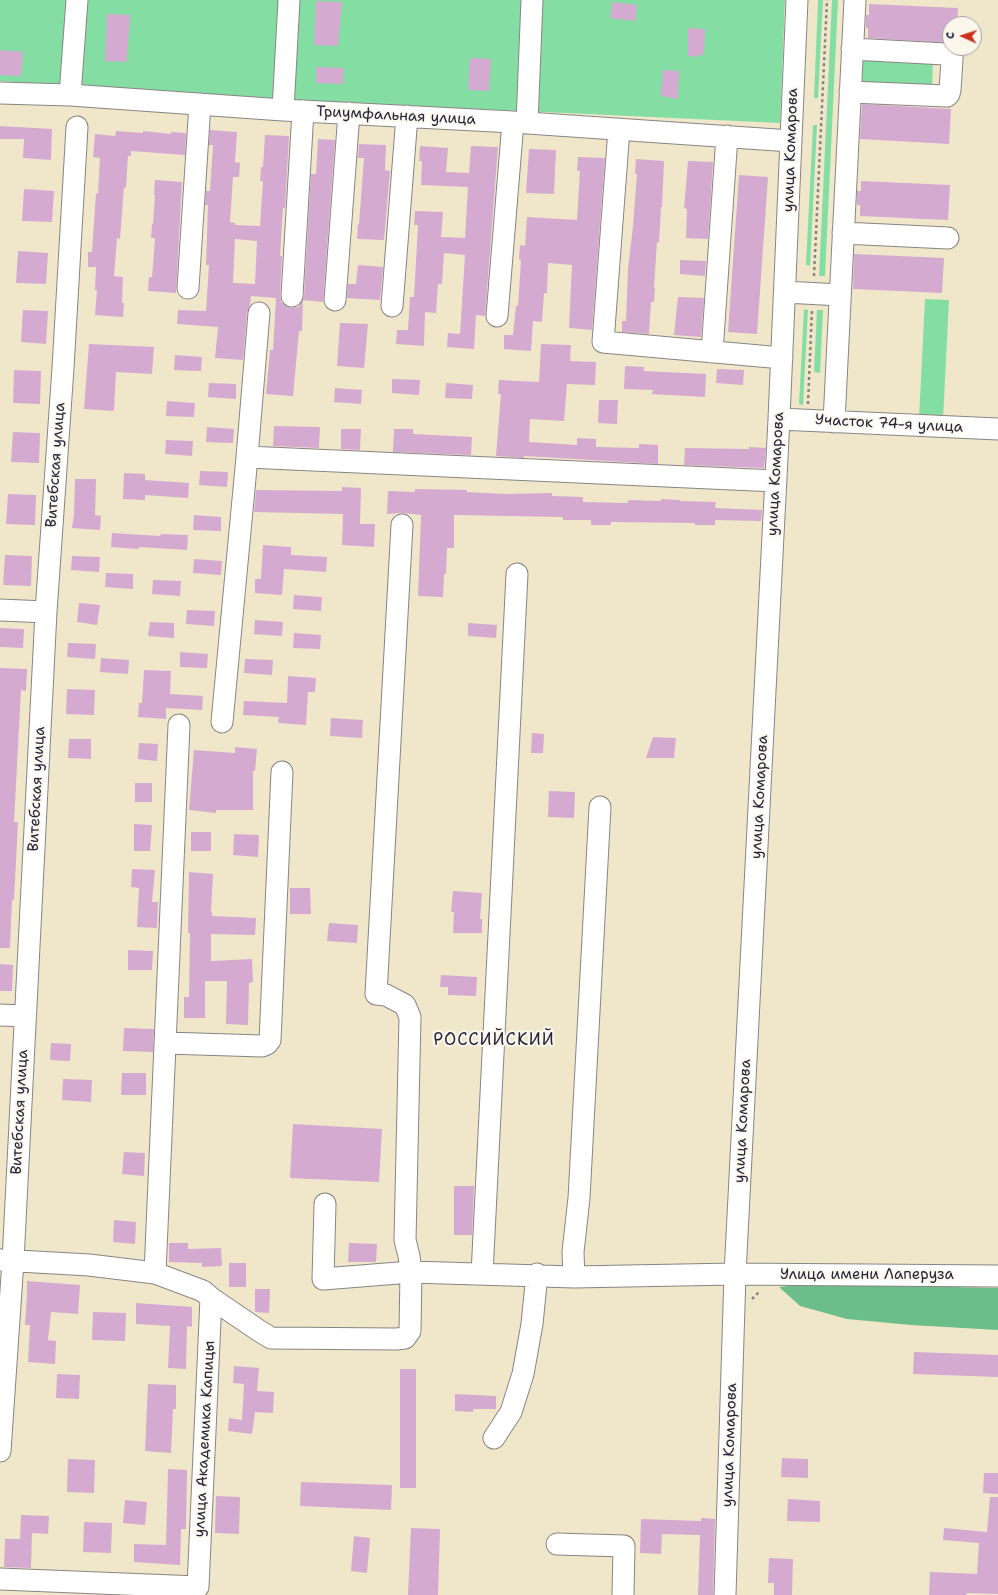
<!DOCTYPE html>
<meta charset="utf-8">
<style>
body{margin:0}
#map{position:relative;width:998px;height:1595px;overflow:hidden;background:#f0e7cb;font-family:"Shantell Sans",sans-serif}
canvas{display:block}
.north{position:absolute;left:942px;top:16px;width:40px;height:40px;box-sizing:border-box;background:#fbf7ec;border:1px solid #a4a2a5;border-radius:50%;rotate:273deg;font-size:11px;font-weight:700;line-height:16px;text-align:center;color:#22223b}
.north::after{content:'';display:block;margin:auto;width:14px;height:18px;background:#c8321e;clip-path:polygon(50% 0,100% 100%,50% 72%,0 100%)}
</style>
<div id="map">
<canvas width="998" height="1595"></canvas>
<div class="north">С</div>
</div>
<script>
const ctx = document.querySelector('canvas').getContext('2d');
ctx.lineJoin = 'round';
function fillPath(path, color) {
  ctx.fillStyle = color;
  ctx.fill(path, 'evenodd');
}
function shape(rows) {
  const path = new Path2D();
  for (const r of rows) {
    path.moveTo(r[0], r[1]);
    for (let i = 2; i < r.length; i += 2) path.lineTo(r[i], r[i + 1]);
  }
  return path;
}
function stroke(path, color, width, dash) {
  ctx.strokeStyle = color;
  ctx.lineWidth = width;
  ctx.lineCap = dash ? 'butt' : 'round';
  ctx.setLineDash(dash || []);
  ctx.stroke(path);
}
function drawText(font, color, halo, rows, align = 'center') {
  ctx.font = font + ' "Shantell Sans",sans-serif';
  ctx.lineWidth = 4;
  ctx.setLineDash([]);
  ctx.textBaseline = 'middle';
  ctx.strokeStyle = halo;
  ctx.fillStyle = color;
  for (const [text, x, y, turn = 0] of rows) {
    ctx.save();
    ctx.translate(x, y);
    ctx.rotate((+turn || 0) * Math.PI / 180);
    ctx.textAlign = isNaN(turn) ? turn : align;
    if (halo) ctx.strokeText(text, 0, 0);
    ctx.fillText(text, 0, 0);
    ctx.restore();
  }
}
fillPath(shape([
 [0,0,785,0,780,123,264,99,0,81],
 [818,0,823,0,818,98,814,98],
 [832,0,838,0,825,276,819,276],
 [862,54,933,58,932,93,860,89],
 [813,125,817,125,810,266,806,265],
 [925,299,949,300,943,420,919,418],
 [804,309,808,310,803,405,799,404],
 [817,310,823,310,820,373,814,372]
]), '#84dea3');
fillPath(shape([
 [807,1284,998,1288,998,1330,911,1325,847,1319,800,1306,779,1287]
]), '#6bbd89');
fillPath(shape([
 [316,1,342,2,338,46,314,45],
 [612,2,637,5,635,21,610,18],
 [869,4,958,8,957,24,950,24,950,43,868,38,868,28,866,28,866,15,869,15],
 [107,14,130,15,127,62,105,61],
 [688,28,705,29,704,55,698,55,696,57,688,56],
 [0,50,23,52,21,76,0,75],
 [470,58,491,59,489,91,468,90],
 [316,67,344,68,343,84,316,83],
 [663,70,679,71,678,99,661,96],
 [862,104,951,109,949,144,860,139],
 [0,126,52,129,51,160,23,158,24,139,0,139],
 [210,130,237,132,235,162,240,163,239,177,233,177,230,222,235,223,235,225,260,226,263,181,260,181,261,167,263,167,265,135,289,136,285,208,283,208,280,256,282,256,280,295,281,302,286,306,291,308,298,307,302,302,304,297,311,174,316,174,318,139,335,140,323,302,303,300,302,331,299,331,293,396,266,394,270,350,273,350,276,298,251,296,250,305,247,312,243,360,215,358,218,327,177,324,178,310,206,311,209,265,206,265,208,205,205,205,206,191,210,191,213,145,209,145],
 [235,239,257,241,255,284,233,283],
 [116,131,143,133,143,131,171,134,171,132,186,133,185,155,131,151,131,156,128,156,126,188,124,187,120,239,117,238,114,276,123,277,122,303,124,303,123,317,95,315,97,290,95,290,96,267,88,267,88,252,92,252,96,193,98,194,100,158,93,157,95,134,115,136],
 [359,144,386,145,385,170,390,171,384,240,357,239,358,224,359,224,364,158,358,158],
 [420,146,448,148,446,172,469,173,471,146,498,147,485,316,476,315,474,349,447,347,448,333,460,334,465,255,444,253,442,284,438,284,436,313,425,312,424,346,396,344,397,330,408,330,410,297,414,297,418,225,414,225,415,211,443,212,441,237,465,238,468,187,421,185,422,161,419,161],
 [529,149,556,150,554,194,526,193],
 [578,157,605,158,592,330,569,328,572,265,548,263,547,293,544,293,542,322,533,321,531,351,504,349,504,335,513,335,516,306,518,306,521,260,519,260,520,245,525,246,527,217,577,220,580,171,577,171],
 [636,159,664,161,662,207,661,207,659,243,657,242,654,288,655,288,654,302,651,302,649,334,622,332,622,321,626,321,628,269,633,226,637,174,635,174],
 [688,161,713,162,708,239,686,238,687,209,684,208],
 [739,175,768,177,757,334,728,332],
 [155,180,182,182,176,293,148,291,149,277,152,277,155,238,151,238,152,224,153,224,155,195,154,195],
 [861,181,950,185,948,220,860,216,860,205,857,205,857,191,861,191],
 [24,189,54,191,52,222,22,221],
 [18,251,48,253,46,284,16,283],
 [854,254,944,258,942,293,853,289],
 [680,260,706,261,705,276,680,274],
 [358,265,383,267,380,300,347,298,348,284,356,284],
 [678,297,704,298,701,337,674,335],
 [23,310,48,311,46,344,21,342],
 [340,323,368,324,364,368,337,366],
 [89,344,154,347,152,374,116,372,114,411,84,409],
 [541,344,571,345,570,361,596,362,595,385,567,384,564,421,530,419,529,442,577,445,577,438,596,439,596,447,639,448,639,444,658,445,658,464,524,456,524,458,496,456,501,394,498,394,499,380,539,382],
 [175,355,202,357,201,371,174,370],
 [625,366,644,367,644,371,706,374,705,397,652,394,653,390,624,389],
 [717,369,744,370,743,385,716,383],
 [14,370,41,371,40,404,13,403],
 [392,379,420,380,419,395,392,393],
 [209,383,236,384,236,399,208,397],
 [446,383,473,385,472,399,445,398],
 [335,388,362,390,361,404,334,402],
 [599,400,618,400,617,424,598,423],
 [167,401,195,403,194,417,166,416],
 [274,426,320,427,319,448,273,446],
 [207,427,234,429,233,443,206,442],
 [341,429,361,429,360,450,341,449],
 [394,429,413,429,413,434,472,437,471,455,393,452],
 [13,432,40,433,39,463,11,462],
 [166,440,193,441,192,456,165,454],
 [749,447,766,448,764,468,684,465,685,448,749,449],
 [200,471,228,472,227,487,199,485],
 [124,473,145,474,145,480,189,483,188,498,145,495,145,500,123,499],
 [75,479,96,479,95,515,101,516,100,530,72,528,74,514],
 [342,487,361,488,360,524,375,524,374,547,342,545,343,514,254,512,256,490,342,491],
 [415,489,467,490,467,492,505,494,552,493,552,496,583,497,583,502,628,503,628,500,661,501,661,499,680,500,680,501,716,502,715,508,762,510,761,521,715,520,715,525,695,525,695,523,611,522,611,525,591,525,591,520,563,520,563,517,454,515,454,548,447,548,446,574,444,574,443,597,418,596,421,515,402,513,387,514,388,491,415,492],
 [8,494,36,495,35,525,6,524],
 [194,515,221,517,221,531,193,530],
 [112,533,160,536,161,534,188,535,187,550,139,547,139,549,111,547],
 [263,545,291,547,291,555,327,557,326,572,284,569,282,595,255,593,255,579,261,579],
 [5,555,32,556,31,586,3,585],
 [72,556,100,557,99,572,71,570],
 [194,559,222,561,221,575,193,573],
 [106,573,133,574,133,589,105,587],
 [153,580,181,581,180,596,152,594],
 [294,595,322,597,321,611,293,609],
 [79,603,100,605,97,625,77,622],
 [187,610,215,611,214,626,186,624],
 [255,620,283,622,282,636,254,634],
 [150,622,174,623,174,638,148,636],
 [468,623,497,625,496,638,468,636],
 [0,628,24,629,23,648,0,647],
 [294,633,321,635,320,649,293,648],
 [68,643,96,644,95,659,67,657],
 [180,652,208,654,207,668,180,667],
 [101,658,129,660,128,674,100,672],
 [245,659,273,660,272,675,244,673],
 [0,668,27,669,26,691,21,690,14,822,18,822,14,900,12,900,10,948,0,948],
 [144,670,171,671,170,694,203,696,202,710,166,708,166,719,138,717,139,703,142,703],
 [288,676,316,678,315,692,308,692,306,725,278,723,279,717,243,715,244,701,287,703],
 [67,689,95,690,94,715,66,714],
 [331,718,363,720,362,738,330,736],
 [532,733,544,734,543,753,531,753],
 [653,737,676,738,674,758,646,758],
 [69,739,91,739,91,759,68,758],
 [139,743,158,744,157,761,138,759],
 [235,747,257,749,255,771,253,771,253,810,216,810,216,813,189,810,194,750,235,753],
 [135,783,152,783,152,802,135,802],
 [549,791,575,792,574,818,548,817],
 [134,824,152,825,150,851,134,851],
 [191,832,211,832,211,851,191,851],
 [234,834,259,835,258,857,233,855],
 [132,869,155,870,152,902,158,902,157,928,137,927,139,888,131,887],
 [189,872,213,874,211,912,212,912,212,916,256,918,255,935,211,934,211,961,252,959,253,982,249,983,248,1025,226,1024,227,981,205,981,205,1018,184,1018,184,997,189,997,190,933,188,933],
 [290,888,310,888,311,914,290,914],
 [453,891,482,893,480,919,482,919,482,933,453,933,454,912,451,912],
 [329,923,358,925,357,943,327,941],
 [128,950,153,951,152,970,128,970],
 [0,964,13,965,12,991,0,991],
 [441,975,477,977,476,996,448,995,448,987,440,987],
 [124,1028,154,1029,153,1052,123,1051],
 [51,1043,71,1044,70,1061,50,1060],
 [122,1073,146,1073,146,1095,121,1095],
 [63,1079,92,1080,91,1102,62,1100],
 [293,1124,382,1129,379,1182,290,1178],
 [124,1152,145,1153,144,1176,122,1174],
 [454,1186,474,1186,472,1235,454,1235],
 [114,1220,136,1222,135,1244,113,1242],
 [169,1243,188,1243,188,1249,221,1248,222,1266,202,1267,202,1263,169,1262],
 [349,1243,377,1244,376,1262,348,1262],
 [229,1263,246,1263,246,1287,229,1287],
 [27,1281,80,1285,78,1314,51,1312,48,1340,56,1341,55,1364,28,1362,30,1325,25,1325,27,1295],
 [255,1289,270,1289,269,1313,255,1312],
 [136,1303,192,1307,192,1327,187,1326,186,1369,168,1368,170,1326,136,1324],
 [93,1312,126,1313,125,1341,92,1340],
 [914,1352,998,1355,998,1377,913,1374],
 [234,1366,259,1368,257,1391,274,1392,273,1413,255,1412,252,1434,228,1431,229,1418,242,1420,244,1384,233,1383],
 [400,1369,416,1369,416,1488,400,1488],
 [57,1374,80,1375,79,1399,56,1398],
 [148,1384,176,1385,176,1409,173,1409,171,1453,145,1451],
 [455,1394,496,1396,496,1409,473,1409,473,1412,455,1411],
 [782,1458,808,1459,808,1478,781,1477],
 [68,1459,95,1460,94,1493,67,1492],
 [168,1469,187,1470,186,1529,181,1529,180,1565,134,1562,134,1544,166,1545],
 [984,1473,998,1473,998,1494,983,1493],
 [301,1482,392,1485,391,1510,300,1506],
 [216,1496,240,1497,239,1534,215,1533],
 [990,1497,998,1497,998,1594,967,1593,966,1595,929,1595,930,1572,977,1574,979,1543,943,1540,944,1528,987,1532],
 [788,1499,820,1501,820,1522,787,1521],
 [125,1500,147,1502,145,1525,123,1523],
 [21,1515,49,1516,48,1534,32,1533,31,1568,4,1567,5,1539,20,1539],
 [701,1518,715,1519,713,1595,698,1595,700,1535,662,1534,661,1554,640,1553,641,1519,701,1521],
 [84,1522,112,1523,111,1553,83,1552],
 [411,1528,440,1529,438,1595,408,1595],
 [354,1536,370,1538,367,1573,351,1571],
 [769,1558,793,1559,792,1595,774,1595,774,1583,768,1583]
]), '#d5aad0');
const minor = shape([
 [850,92,947,96,949,94,950,90,952,60,952,57,945,54,852,49],
 [0,93,70,95,283,110,513,122,791,141],
 [70,95,77,0],
 [283,110,289,0],
 [527,123,532,0],
 [619,129,603,342,782,358],
 [843,233,948,238],
 [188,288,200,104],
 [785,292,840,295],
 [292,296,303,111],
 [335,300,349,113],
 [392,306,407,116],
 [497,316,513,122],
 [712,352,727,136],
 [779,419,998,429],
 [834,422,855,0],
 [247,457,776,481],
 [0,610,46,612],
 [222,722,247,457,259,313],
 [0,1015,24,1016],
 [166,1043,262,1046,267,1044,270,1040,282,772],
 [325,1204,323,1279,411,1272,574,1277,735,1274,998,1276],
 [0,1260,89,1265,155,1273,203,1291,211,1298,198,1587,0,1579],
 [155,1273,179,725],
 [482,1274,517,574],
 [574,1277,573,1252,579,1198,600,807],
 [211,1298,258,1330,271,1338,396,1339,405,1338,410,1331,411,1272,409,1256,405,1240,410,1017,405,1005,386,995,376,994,402,525],
 [494,1438,511,1412,523,1374,532,1324,537,1274],
 [0,1451,13,1261,46,612,63,368,77,127],
 [557,1544,624,1546,623,1595],
 [725,1595,735,1274,779,419,797,0]
]);
stroke(minor, '#898483', 23);
stroke(shape([
 [814,276,827,0],
 [808,404,812,309],
 [752,1299,760,1291]
]), '#898483', 2.5, [3, 3]);
stroke(minor, '#fff', 21);
drawText('15px', '#22223b', '#fbf7ec', [
 ["Триумфальная улица",396,116,3],
 ["улица Комарова",791,150,-88],
 ["Участок 74-я улица",889,424,3],
 ["Витебская улица",56,465,-86],
 ["улица Комарова",776,474,-87],
 ["Витебская улица",37,789,-87],
 ["улица Комарова",760,797,-87],
 ["Витебская улица",20,1112,-87],
 ["улица Комарова",743,1121,-87],
 ["Улица имени Лаперуза",867,1275],
 ["улица Академика Капицы",205,1439,-87],
 ["улица Комарова",730,1445,-88]
]);
ctx.letterSpacing = '1px';
drawText('17px', '#22223b', '#fbf7ec', [
 ["РОССИЙСКИЙ",494,1041]
]);
ctx.letterSpacing = '0px';
</script>
